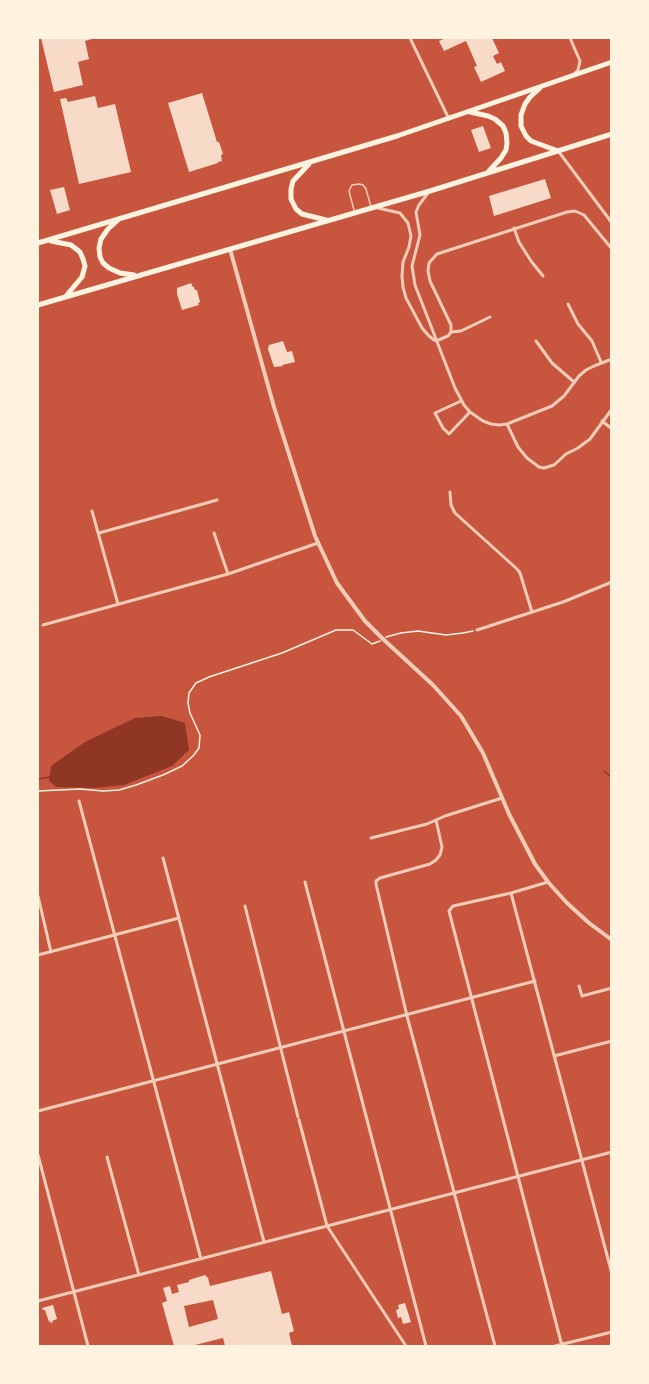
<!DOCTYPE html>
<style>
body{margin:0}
#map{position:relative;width:649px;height:1384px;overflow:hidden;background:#c8553d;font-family:Poppins,sans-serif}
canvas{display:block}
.frame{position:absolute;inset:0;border:39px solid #fff3e0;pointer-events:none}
</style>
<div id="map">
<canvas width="649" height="1384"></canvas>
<div class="frame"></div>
</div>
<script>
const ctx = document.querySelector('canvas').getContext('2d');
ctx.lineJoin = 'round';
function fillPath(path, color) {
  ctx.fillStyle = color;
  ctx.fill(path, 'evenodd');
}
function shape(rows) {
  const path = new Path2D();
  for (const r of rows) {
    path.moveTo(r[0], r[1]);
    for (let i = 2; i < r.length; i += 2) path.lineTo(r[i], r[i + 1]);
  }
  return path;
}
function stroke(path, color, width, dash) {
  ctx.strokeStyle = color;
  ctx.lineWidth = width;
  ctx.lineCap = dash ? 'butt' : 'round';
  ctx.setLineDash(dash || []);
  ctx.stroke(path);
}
fillPath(shape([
 [162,716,185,723,189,750,172,766,124,785,94,788,56,787,49,781,51,766,85,742,135,718]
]), '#8f3625');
stroke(shape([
 [604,771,612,778],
 [38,779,50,777]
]), '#8f3625', 1.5);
fillPath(shape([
 [41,38,95,38,85,41,89,59,78,62,83,85,54,92],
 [446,38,492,38,499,53,493,56,497,64,501,62,505,71,481,82,474,67,477,66,466,41,444,51,439,41],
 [202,93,217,142,219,142,223,154,221,155,222,161,218,162,218,163,189,172,168,103],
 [95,96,98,108,115,104,131,172,79,184,60,99,66,98,68,102],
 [483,126,491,148,479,152,471,130],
 [545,179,551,198,494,216,489,196],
 [64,187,70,210,57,214,50,190],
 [191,283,193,287,194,287,195,290,197,290,200,302,198,303,199,305,182,310,177,294,177,288],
 [283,341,287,352,292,351,295,362,282,365,283,366,274,367,268,349,269,345],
 [271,1271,282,1314,289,1312,294,1331,289,1333,292,1346,278,1346,278,1345,272,1346,225,1346,223,1338,191,1346,174,1346,162,1303,167,1301,163,1288,170,1286,172,1294,179,1292,177,1285,189,1282,189,1280,205,1275,208,1278,210,1286],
 [213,1300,218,1319,189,1327,184,1306],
 [405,1303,411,1322,403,1324,401,1317,398,1318,396,1310,399,1309,398,1305],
 [53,1305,57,1319,52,1321,53,1322,51,1323,50,1321,49,1322,45,1310,43,1310,42,1308]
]), '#f7dbc8');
stroke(shape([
 [386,637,401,633,418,631,446,635,463,633,473,631],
 [38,791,80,789,103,791,119,790,136,785,163,775,182,766,193,756,199,748,200,735,190,713,188,703,189,693,196,683,209,677,282,653,336,630,353,630,372,644,380,641]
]), '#fff3e0', 1.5);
stroke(shape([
 [354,210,349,191,352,185,359,184,363,185,366,189,371,207]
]), '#f1ccb7', 1.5);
stroke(shape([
 [410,38,449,119],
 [570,38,580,61,578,70,574,74],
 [559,152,612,223],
 [428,193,419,205,416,212,420,235,412,266,415,285,455,388,464,405,470,412,483,421,491,424,499,425,507,424,552,406,564,396,579,376,586,370,594,366,612,359],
 [378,208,400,213,408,223,411,236,409,247,403,262,402,276,403,287,406,298,422,328,429,336,434,340],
 [514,228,519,242,531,261,543,276],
 [568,304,578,324,592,341,601,362],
 [451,332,451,325,430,281,428,271,429,263,437,254,567,212,575,211,584,215,612,249],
 [436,341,448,336,451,332,461,331,490,317],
 [536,341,552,363,574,382],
 [461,401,435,413,443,428,449,434,470,412],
 [602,421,612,429],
 [507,424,518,447,527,458,539,467,544,468,554,465,566,454,578,448,590,439,612,409],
 [450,492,451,505,455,513,517,569,520,573,532,612],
 [92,511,118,604],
 [99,533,217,500],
 [214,533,228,574],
 [43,625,228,574,318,543],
 [477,630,563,602,612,582],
 [79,801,201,1259],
 [436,820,442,847,440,855,436,860,430,864,380,878,376,881,376,884,407,1016,495,1346],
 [371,838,427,824,445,816,502,798],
 [163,858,264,1242],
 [305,882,426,1346],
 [548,882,511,893,453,906,449,911,562,1346],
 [511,893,612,1274],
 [38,896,51,952],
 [245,906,298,1117],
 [38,955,179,918],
 [579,986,582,996,612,988],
 [554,1056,612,1041],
 [38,1111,535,981],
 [299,1120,327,1226,406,1346],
 [38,1155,88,1346],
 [107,1157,139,1275],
 [38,1301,612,1152],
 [555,1346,612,1332]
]), '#f1ccb7', 3);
stroke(shape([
 [230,249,274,407,315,536,337,583,365,621,383,639,433,685,461,716,483,753,509,814,535,864,548,882,567,903,589,923,612,940]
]), '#f1ccb7', 4);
stroke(shape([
 [540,88,530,97,525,104,521,115,521,126,526,136,531,141,558,151],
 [470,112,488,116,495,119,503,126,506,133,507,143,506,150,501,158,488,172],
 [309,164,293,181,291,189,291,199,296,209,302,214,326,220],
 [118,220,108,229,101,239,99,248,100,257,103,263,109,268,120,273,134,275],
 [51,241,71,245,80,252,83,259,85,266,82,277,66,296],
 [38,243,397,136,612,62],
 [38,305,430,191,612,134]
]), '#fff3e0', 5);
</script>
